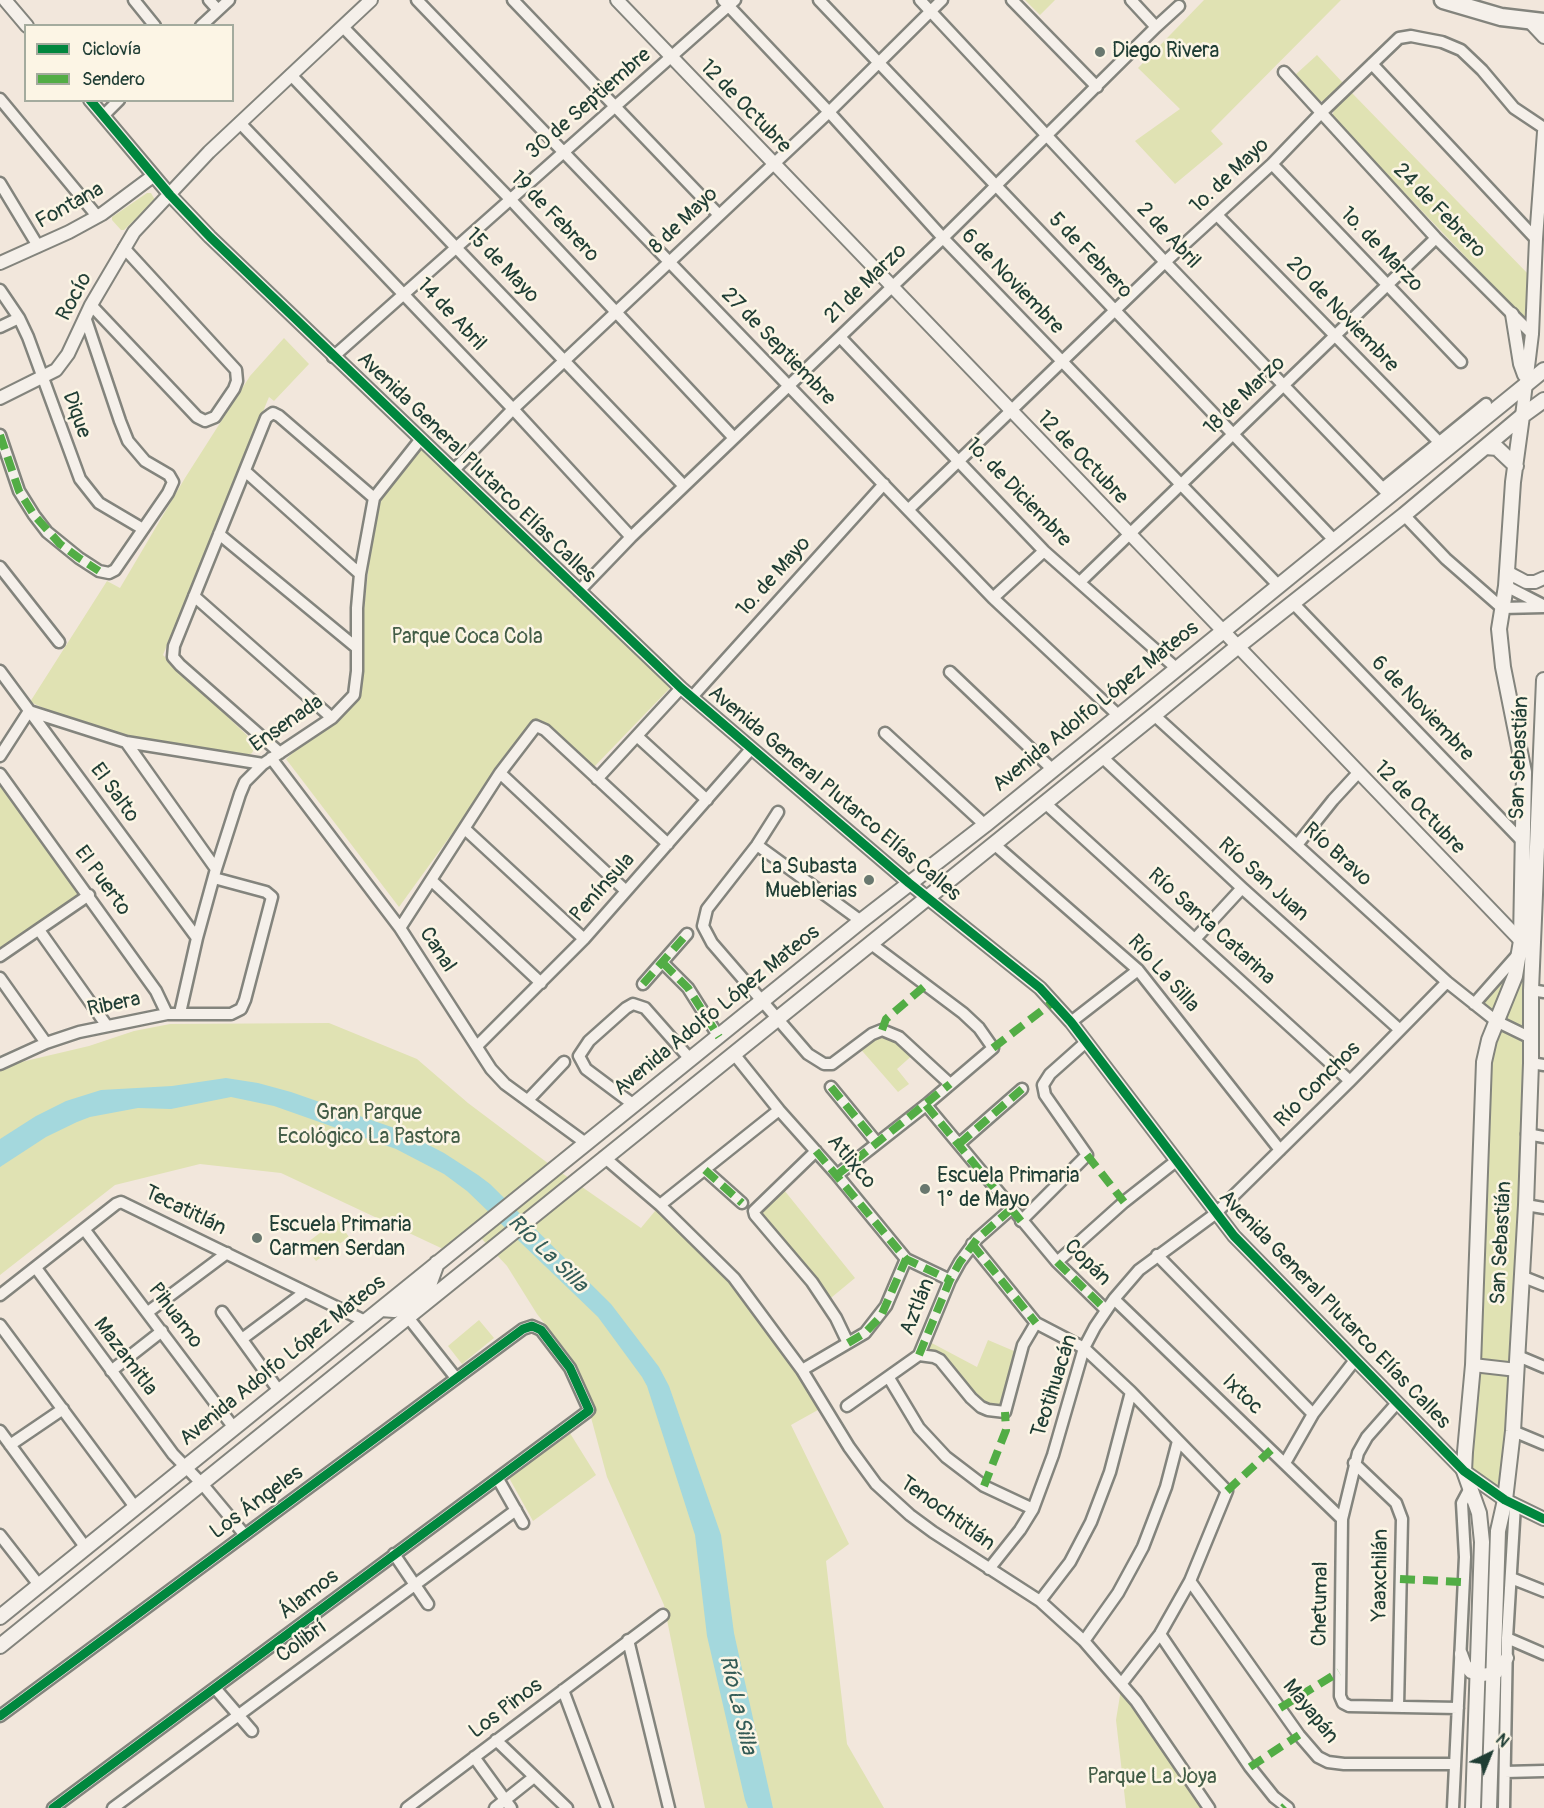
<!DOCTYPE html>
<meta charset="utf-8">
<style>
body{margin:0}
#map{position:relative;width:1544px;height:1808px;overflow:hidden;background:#f2e7dc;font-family:Pangolin,sans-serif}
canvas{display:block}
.legend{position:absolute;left:24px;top:24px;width:210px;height:78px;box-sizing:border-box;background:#fcf5e5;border:2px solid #a4ab9e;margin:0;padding:8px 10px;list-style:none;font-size:18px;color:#1f3d34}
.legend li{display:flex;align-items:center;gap:12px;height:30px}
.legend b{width:30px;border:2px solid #a4ab9e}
.north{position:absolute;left:1460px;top:1724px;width:60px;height:60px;-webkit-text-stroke:4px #fcf5e5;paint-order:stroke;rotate:43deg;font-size:16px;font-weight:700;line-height:24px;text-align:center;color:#1f3d34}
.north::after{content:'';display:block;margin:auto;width:21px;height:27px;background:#1f3d34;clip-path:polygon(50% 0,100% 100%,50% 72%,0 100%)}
</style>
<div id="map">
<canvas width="1544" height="1808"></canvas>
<ul class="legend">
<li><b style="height:8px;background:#00873e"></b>Ciclovía</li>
<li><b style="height:8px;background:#52ad45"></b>Sendero</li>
</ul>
<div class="north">N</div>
</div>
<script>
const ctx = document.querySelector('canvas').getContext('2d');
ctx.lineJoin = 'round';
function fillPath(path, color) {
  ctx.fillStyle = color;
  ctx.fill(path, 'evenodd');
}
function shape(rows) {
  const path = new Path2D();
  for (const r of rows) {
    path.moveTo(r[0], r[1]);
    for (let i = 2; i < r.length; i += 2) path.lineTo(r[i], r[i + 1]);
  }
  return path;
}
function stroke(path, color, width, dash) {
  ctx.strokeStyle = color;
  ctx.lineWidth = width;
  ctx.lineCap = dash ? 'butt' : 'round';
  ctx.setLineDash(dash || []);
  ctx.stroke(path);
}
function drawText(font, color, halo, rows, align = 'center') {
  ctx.font = font + ' Pangolin,sans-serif';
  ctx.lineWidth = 5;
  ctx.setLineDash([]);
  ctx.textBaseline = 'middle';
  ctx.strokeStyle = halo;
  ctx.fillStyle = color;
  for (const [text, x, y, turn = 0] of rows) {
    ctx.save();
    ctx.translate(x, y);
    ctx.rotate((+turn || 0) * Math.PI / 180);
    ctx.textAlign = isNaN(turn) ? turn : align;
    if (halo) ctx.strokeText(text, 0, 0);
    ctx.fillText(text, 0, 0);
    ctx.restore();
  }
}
fillPath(shape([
 [1025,0,1055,0,1040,15],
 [1204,0,1341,0,1211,131,1223,144,1175,184,1135,141,1180,109,1138,68],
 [1317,55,1344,84,1325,101,1319,101,1295,75],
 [1352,93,1531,277,1530,324,1332,117,1334,110],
 [147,193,151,193,155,200,124,230,121,230,112,220,112,217],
 [284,338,309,364,274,401,269,397,163,655,254,742,256,745,252,753,248,755,98,732,30,702,107,581,120,588,185,478,250,376],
 [422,445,671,687,594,767,535,719,399,907,286,759,356,698,359,654,376,500],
 [0,782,78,890,77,896,0,951],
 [1520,952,1532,954,1505,1500,1464,1471,1483,1077,1496,1021,1474,1004],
 [329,1023,417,1059,468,1103,549,1164,641,1228,660,1205,718,1261,825,1406,791,1425,849,1544,826,1561,847,1744,884,1808,705,1808,664,1605,607,1477,589,1410,571,1357,537,1314,507,1266,481,1238,455,1260,441,1248,281,1173,200,1164,115,1185,0,1275,0,1067,89,1046,134,1031,170,1024],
 [882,1030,916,1052,897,1069,909,1084,898,1092,857,1045],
 [780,1185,855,1278,826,1302,756,1207],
 [337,1220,349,1237,316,1261,304,1245],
 [479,1320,494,1338,462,1364,448,1346],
 [926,1340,977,1367,988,1340,1021,1354,1005,1412,988,1410,945,1366,919,1355],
 [568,1430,596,1475,533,1521,508,1476],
 [1122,1683,1209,1808,1126,1808,1116,1720]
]), '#e0e2b3');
fillPath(shape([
 [226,1078,258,1083,291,1092,400,1130,444,1153,478,1175,490,1184,611,1304,659,1367,669,1386,721,1535,734,1633,773,1808,748,1808,745,1800,707,1636,695,1535,647,1386,642,1377,598,1317,467,1191,444,1174,396,1149,274,1106,231,1097,171,1109,138,1108,90,1117,77,1122,46,1137,0,1167,0,1139,36,1116,66,1101,101,1090,172,1086]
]), '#a4d8dd');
const minor = shape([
 [134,0,155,26],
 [209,0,218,10],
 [417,0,993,598,1118,715],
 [513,0,719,215],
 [723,0,829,112,943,238,1278,585],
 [819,0,1334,540],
 [920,0,1165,262,1390,496],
 [1012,0,1097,87],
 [1131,0,1156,27],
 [201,26,229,0],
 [343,27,510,199,734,438],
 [1372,64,1536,239],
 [1284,72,1436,238,1532,334],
 [291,75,684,486],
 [0,99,97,216],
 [103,116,119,100],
 [240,123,513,409,631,537],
 [1272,164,1461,362],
 [0,183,38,246],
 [1217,215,1439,442],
 [0,290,19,318,28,337,80,479,99,503,143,529],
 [91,305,197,417,205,421,215,417,234,389,237,381,236,370,124,248],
 [0,327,19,318],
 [840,337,1044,551,1176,668],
 [333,357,735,0],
 [0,435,19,491,34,515,47,532,79,558,99,571,109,573,115,570,168,493,173,482,169,475,145,461,128,441,120,421,85,317],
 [454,470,513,409,829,112,942,0],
 [245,471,360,574],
 [1383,488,1486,404],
 [909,509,1165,262,1272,164,1321,113,1399,38,1411,36,1421,38,1442,42,1461,50,1482,70,1514,108,1544,128],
 [1404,515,1446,559,1502,608,1544,607],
 [219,534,357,648],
 [0,567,59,642],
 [1080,582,1436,238],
 [1506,586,1543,605],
 [579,591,631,537,943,238,1156,27,1179,6],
 [194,596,332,718],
 [993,598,1044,551],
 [1293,603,1523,842],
 [0,671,197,938],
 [950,672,1052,769],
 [692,697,884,484],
 [1154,715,1447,982,1496,1021,1531,1038],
 [885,733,985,825],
 [638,737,707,800],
 [126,742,216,869],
 [280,753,180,665,173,657,174,646,266,418,270,415,273,413,279,416,374,498],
 [0,756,29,711,126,742,263,764],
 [1102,757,1242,888,1400,1030],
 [271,758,400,928,491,1069,505,1084,587,1144],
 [500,773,626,891],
 [0,774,156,991,167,1014],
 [597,779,681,688],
 [1045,803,1350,1081],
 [778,812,757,845,707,909,703,926,712,943,808,1054,824,1064,832,1064,872,1034,882,1030,899,1037,950,1084],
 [465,829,584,939],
 [994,844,1138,970,1280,1150],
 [757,845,861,921],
 [1297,845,1333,800,1358,773],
 [431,880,541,983],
 [400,928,500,773,536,726,545,730,668,844],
 [39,930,107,1026],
 [1196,938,1242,888],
 [0,956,89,895],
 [663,963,688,988,719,1037],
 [0,978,46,1043],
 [643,984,687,934],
 [1531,990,1544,992],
 [1474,1004,1520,952],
 [180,1013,197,938,216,869,240,794,245,782,263,764,332,718,354,695,357,671,357,608,360,574,374,498,420,440],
 [1071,1022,1138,970],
 [477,1046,584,939,751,749],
 [734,1054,779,1110,837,1175,906,1259,950,1280],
 [1531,1063,1544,1065],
 [0,1064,46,1043,79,1032,167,1014,231,1014,241,1009,245,1000,272,897,266,892,214,878],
 [831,1087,877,1143],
 [528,1100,564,1062],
 [634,1105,586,1069,579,1056,589,1041,626,1008,633,1004,645,1008,690,1059],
 [926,1105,1057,1262,1106,1310],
 [1527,1134,1544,1137],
 [959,1144,1022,1089],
 [816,1151,754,1211,755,1215,812,1282,836,1318,848,1343],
 [604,1157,660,1205,734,1278,802,1370,849,1447,876,1484,910,1515,933,1532,1040,1601,1084,1641,1136,1701,1209,1808],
 [705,1170,742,1203],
 [837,1175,926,1105,993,1048,979,1028,963,1013,870,943],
 [660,1205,779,1110],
 [1526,1205,1544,1208],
 [1021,1221,1087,1155,1045,1095,1043,1085,1050,1074,1086,1042],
 [84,1229,234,1428],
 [972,1244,1036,1323,1084,1348,1131,1392,1227,1491,1190,1581,1160,1634,1122,1683],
 [1157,1255,1313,1414],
 [1057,1262,1124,1202,1176,1161],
 [36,1268,173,1454,204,1486,244,1534],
 [1521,1276,1544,1285],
 [0,1295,116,1204,121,1202,365,1321],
 [1114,1299,1342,1519],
 [148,1312,227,1253],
 [222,1312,279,1391],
 [407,1316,456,1378],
 [0,1325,135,1507],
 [242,1339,305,1292],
 [919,1355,934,1357,940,1360,971,1398,981,1407,988,1410,1005,1412,1023,1345,1036,1323],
 [1518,1356,1544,1367],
 [802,1370,865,1333,886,1306,906,1259],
 [111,1371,162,1331],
 [889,1378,919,1428,946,1457,984,1486,1033,1509],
 [1397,1403,1367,1437,1358,1453,1342,1519,1340,1696,1343,1703,1349,1706,1458,1708],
 [847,1406,919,1355,950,1280,960,1262,977,1239,1011,1209],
 [0,1431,86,1548],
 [1513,1431,1544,1444],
 [10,1445,63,1409],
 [1285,1463,1313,1414,1355,1360],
 [1354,1463,1396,1503,1402,1519,1398,1707],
 [498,1479,523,1523],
 [0,1535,39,1585],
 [394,1554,428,1604],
 [989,1569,1020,1530,1033,1509,1053,1455,1084,1348,1095,1327,1114,1299,1139,1270,1215,1214,1350,1081,1447,982],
 [1511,1578,1544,1591],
 [1190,1581,1299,1735,1318,1757,1328,1762,1344,1764,1455,1764],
 [1040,1601,1070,1562,1091,1522,1110,1472,1131,1392],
 [1160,1634,1250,1767,1274,1797,1288,1808],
 [1507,1638,1544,1654],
 [628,1640,669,1808],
 [1084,1641,1118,1593,1143,1547,1166,1487,1178,1441],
 [215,1688,252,1731],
 [563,1690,607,1808],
 [0,1716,523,1329,532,1326,541,1330,570,1368,589,1410,587,1412,53,1808],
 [496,1740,567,1808],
 [474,1757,511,1808],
 [1505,1772,1544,1771],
 [113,1808,516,1510],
 [407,1808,663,1615],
 [495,1808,534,1777],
 [1453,1808,1465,1557,1462,1503,1470,1488],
 [1504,1808,1507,1638,1515,1505]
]);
const tertiary = shape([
 [5,0,27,26],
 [617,0,1521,941],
 [1529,21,1544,37],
 [90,100,170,195,210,237,681,688,909,883,1040,988,1071,1022,1234,1236,1464,1471,1505,1500,1544,1519],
 [0,263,69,232,102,214,153,176],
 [1512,314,1520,364,1524,375],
 [0,398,56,370,68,354,91,305,134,232,209,152,371,0],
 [1522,416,1532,334,1536,239,1544,132],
 [1507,572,1526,582,1535,582,1544,578],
 [1473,1365,1517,1370],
 [1461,1654,1465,1665,1471,1672,1482,1675,1496,1673,1507,1658]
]);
const secondary = shape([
 [1486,447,1497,448,1516,466],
 [381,1309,394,1310,408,1304,419,1295,428,1288,437,1263],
 [0,1617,861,921,985,825,1544,370],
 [0,1646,1154,715,1237,647,1404,515,1522,416,1544,400],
 [1473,1808,1482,1542,1479,1513,1464,1471,1465,1452,1473,1365,1484,1062,1489,1040,1515,976,1521,941,1524,772,1503,667,1499,629,1506,586,1513,482,1522,416],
 [1489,1808,1498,1531,1505,1500,1513,1431,1526,1205,1531,1063,1531,990,1544,680]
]);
const trunk = shape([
 [1443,0,1501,17,1544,22]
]);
stroke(minor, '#83847d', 15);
stroke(tertiary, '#83847d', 16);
stroke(secondary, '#83847d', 18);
stroke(trunk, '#83847d', 21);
stroke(minor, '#f5f0ea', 10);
stroke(tertiary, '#f5f0ea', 12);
stroke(secondary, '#f5f0ea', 14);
stroke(trunk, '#f5f0ea', 16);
stroke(shape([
 [0,435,19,491,34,515,60,544,79,558,99,571],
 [663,963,688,988,719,1037],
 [643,984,687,934],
 [882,1030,886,1019,926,985],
 [993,1048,1053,1002],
 [831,1087,877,1143],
 [926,1105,1021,1221],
 [959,1144,1022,1089],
 [816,1151,906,1259,950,1280],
 [1087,1155,1124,1202],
 [705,1170,742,1203],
 [837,1175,950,1084],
 [972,1244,1036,1323],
 [1057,1262,1106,1310],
 [848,1343,865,1333,881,1316,906,1259],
 [919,1355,950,1280,960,1262,977,1239,1011,1209],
 [984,1486,1006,1430,1005,1412],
 [1227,1491,1271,1450],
 [1400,1579,1463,1582],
 [1280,1708,1339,1672],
 [1250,1767,1299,1735],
 [1283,1808,1285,1806]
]), '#52ad45', 8, [15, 8]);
stroke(shape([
 [90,100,170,195,210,237,681,688,909,883,1040,988,1071,1022,1234,1236,1464,1471,1505,1500,1544,1519],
 [0,1716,523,1329,532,1326,541,1330,570,1368,589,1410,587,1412,53,1808]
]), '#00873e', 9);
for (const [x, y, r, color] of [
 [1100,52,6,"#69786f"],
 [869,880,6,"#69786f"],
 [925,1189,6,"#69786f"],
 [257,1238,6,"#69786f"]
]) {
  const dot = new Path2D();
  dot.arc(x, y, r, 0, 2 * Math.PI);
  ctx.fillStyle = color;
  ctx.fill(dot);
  stroke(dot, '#fcf5e5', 2);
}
drawText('21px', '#1f3d34', '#fcf5e5', [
 ["Diego Rivera",1112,52],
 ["La Subasta",857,868,"right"],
 ["Mueblerias",857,892,"right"],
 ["Escuela Primaria",937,1177],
 ["1° de Mayo",937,1201],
 ["Escuela Primaria",269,1226],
 ["Carmen Serdan",269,1250]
], 'left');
drawText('21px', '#1f3d34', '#fcf5e5', [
 ["30 de Septiembre",589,104,-41],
 ["12 de Octubre",745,107,46],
 ["1o. de Mayo",1230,176,-43],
 ["Fontana",70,206,-29],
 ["24 de Febrero",1439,211,46],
 ["19 de Febrero",554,217,46],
 ["8 de Mayo",684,221,-44],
 ["2 de Abril",1168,236,47],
 ["1o. de Marzo",1381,250,46],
 ["5 de Febrero",1090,256,46],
 ["15 de Mayo",502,266,46],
 ["6 de Noviembre",1012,282,46],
 ["21 de Marzo",866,284,-44],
 ["Rocío",75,297,-62],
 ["14 de Abril",451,315,47],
 ["20 de Noviembre",1342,315,46],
 ["27 de Septiembre",778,347,46],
 ["18 de Marzo",1245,396,-44],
 ["Dique",76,415,70],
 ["12 de Octubre",1082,458,46],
 ["Avenida General Plutarco Elías Calles",476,468,44],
 ["1o. de Diciembre",1018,493,46],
 ["1o. de Mayo",774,577,-48],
 ["Avenida Adolfo López Mateos",1096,707,-39],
 ["6 de Noviembre",1422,709,46],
 ["Ensenada",287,724,-35],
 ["San Sebastián",1520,758,-88],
 ["El Salto",114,793,54],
 ["Avenida General Plutarco Elías Calles",834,794,40],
 ["12 de Octubre",1419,808,46],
 ["Río Bravo",1337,855,42],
 ["Río San Juan",1263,880,42],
 ["El Puerto",102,881,54],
 ["Península",603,888,-48],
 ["Río Santa Catarina",1211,927,42],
 ["Canal",437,950,57],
 ["Río La Silla",1163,974,48],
 ["Ribera",114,1005,-12],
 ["Avenida Adolfo López Mateos",717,1011,-39],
 ["Río Conchos",1318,1085,-45],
 ["Atlixco",851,1162,50],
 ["Tecatitlán",185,1211,26],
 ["San Sebastián",1502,1243,-87],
 ["Copán",1087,1263,45],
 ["Aztlán",918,1307,-68],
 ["Avenida General Plutarco Elías Calles",1334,1310,46],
 ["Pihuamo",175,1316,53],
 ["Mazamitla",125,1357,53],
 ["Avenida Adolfo López Mateos",283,1361,-39],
 ["Teotihuacán",1055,1386,-72],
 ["Ixtoc",1242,1395,44],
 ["Los Ángeles",257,1503,-36],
 ["Tenochtitlán",947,1514,36],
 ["Yaaxchilán",1381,1575,-89],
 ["Álamos",309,1595,-37],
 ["Chetumal",1321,1604,-89],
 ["Colibrí",302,1642,-36],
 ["Los Pinos",506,1709,-37],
 ["Mayapán",1310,1712,51]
]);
drawText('21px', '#435d47', '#fcf5e5', [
 ["Parque Coca Cola",467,638],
 ["Gran Parque",369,1114],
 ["Ecológico La Pastora",369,1138],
 ["Parque La Joya",1152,1778]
]);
drawText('italic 22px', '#335b56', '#fcf5e5', [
 ["Río La Silla",547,1254,44],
 ["Río La Silla",737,1705,77]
]);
</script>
